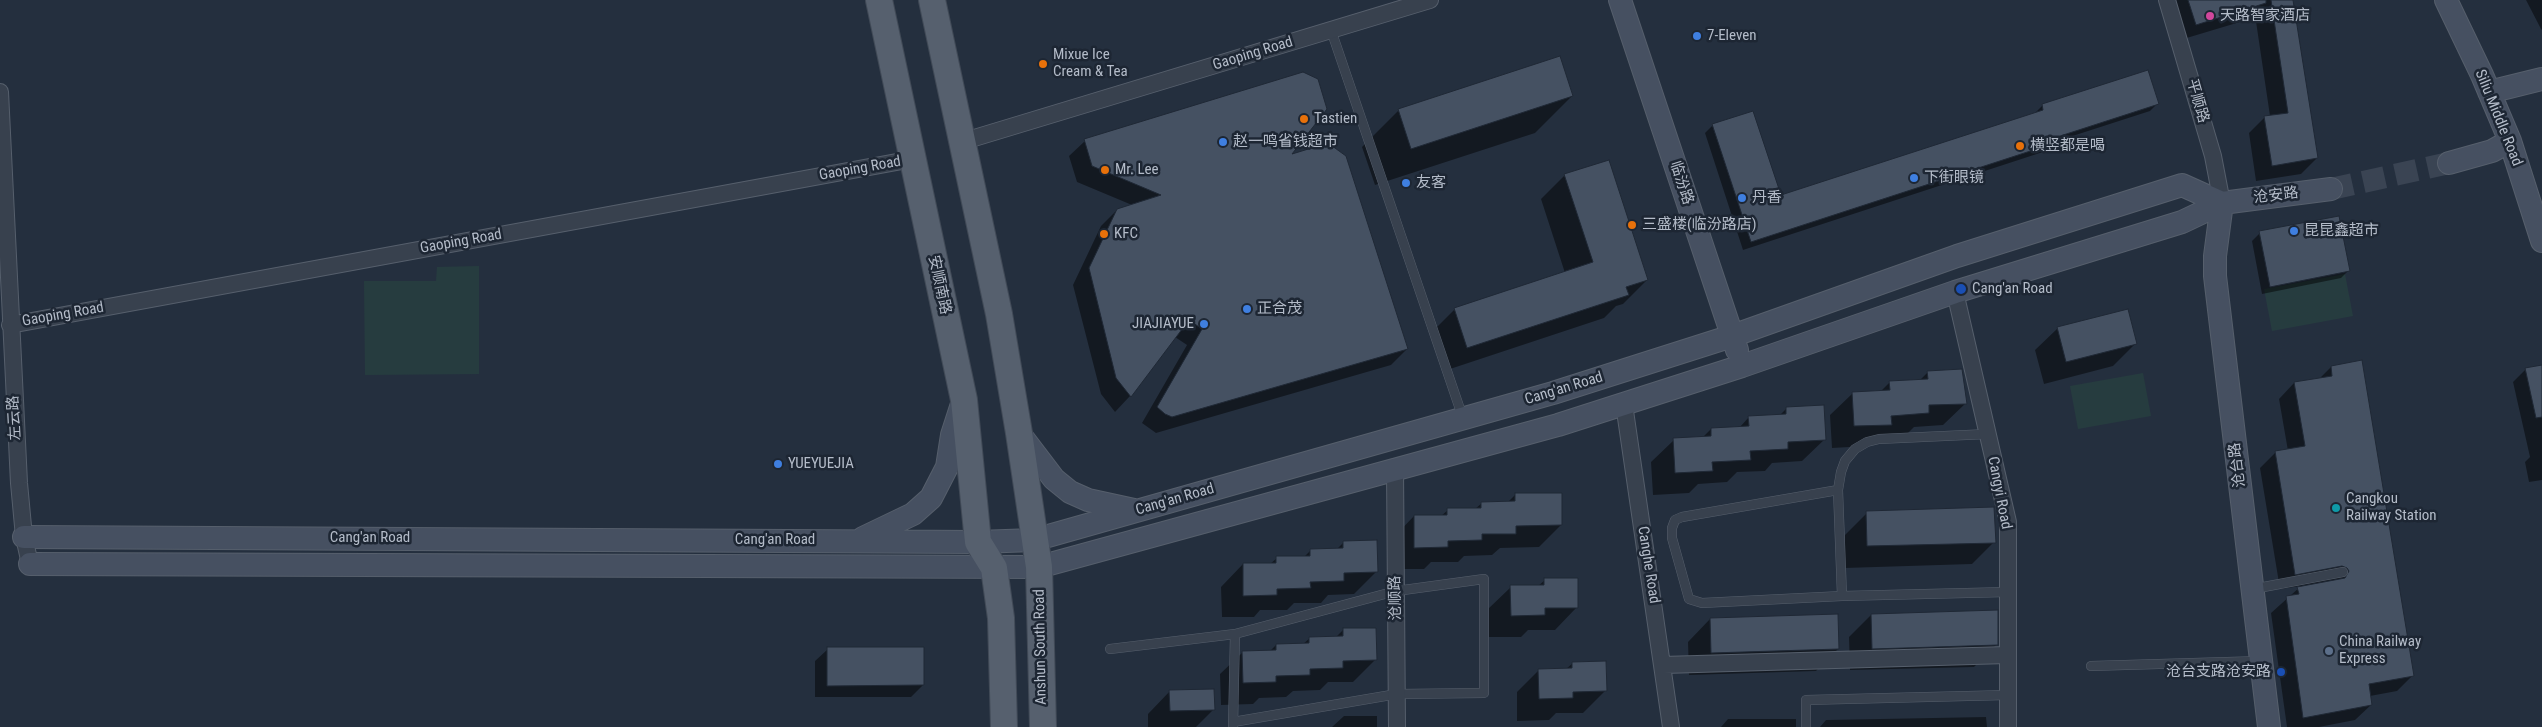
<!DOCTYPE html>
<meta charset="utf-8">
<style>
body{margin:0}
canvas{display:block;background:#242f3e}
</style>
<canvas width="2542" height="727"></canvas>
<script>
const ctx = document.querySelector('canvas').getContext('2d');
ctx.lineJoin = 'round';
function fillPath(path, color) {
  ctx.fillStyle = color;
  ctx.fill(path, 'evenodd');
}
function shape(rows) {
  const path = new Path2D();
  for (const r of rows) {
    path.moveTo(r[0], r[1]);
    for (let i = 2; i < r.length; i += 2) path.lineTo(r[i], r[i + 1]);
  }
  return path;
}
function stroke(path, color, width, dash) {
  ctx.strokeStyle = color;
  ctx.lineWidth = width;
  ctx.lineCap = dash ? 'butt' : 'round';
  ctx.setLineDash(dash || []);
  ctx.stroke(path);
}
function drawText(font, color, halo, rows, align = 'center') {
  ctx.font = font + ' "Roboto Condensed","Noto Sans SC",sans-serif';
  ctx.lineWidth = 5;
  ctx.setLineDash([]);
  ctx.textBaseline = 'middle';
  ctx.strokeStyle = halo;
  ctx.fillStyle = color;
  for (const [text, x, y, turn = 0] of rows) {
    ctx.save();
    ctx.translate(x, y);
    ctx.rotate((+turn || 0) * Math.PI / 180);
    ctx.textAlign = isNaN(turn) ? turn : align;
    if (halo) ctx.strokeText(text, 0, 0);
    ctx.fillText(text, 0, 0);
    ctx.restore();
  }
}
fillPath(shape([
 [479,266,479,374,365,375,364,281,436,281,437,267],
 [2345,274,2353,316,2272,331,2264,289],
 [2143,373,2151,416,2078,429,2070,386]
]), '#263c3f');
fillPath(shape([
 [2168,0,2292,0,2317,158,2301,174,2256,181,2249,133,2265,117,2270,116,2254,8,2240,22,2180,40],
 [2526,0,2542,0,2542,30,2541,29],
 [1572,96,1535,133,1375,185,1362,147,1399,110],
 [2158,103,2150,111,2054,142,2046,151,1743,250,1705,133,1713,125,1780,197,2034,114,2042,106],
 [1085,141,1407,349,1391,365,1156,433,1142,423,1187,345,1175,337,1130,396,1115,412,1101,394,1073,285,1101,226,1117,210,1132,205,1077,182,1069,156],
 [1565,175,1647,280,1623,304,1616,306,1604,318,1444,371,1431,333,1455,309,1565,273,1541,199],
 [2260,233,2349,270,2341,278,2262,294,2252,241],
 [2058,328,2135,344,2113,366,2044,384,2035,350],
 [2542,366,2542,480,2529,482,2525,462,2530,457,2513,382,2526,369],
 [2331,367,2412,676,2397,691,2370,696,2371,705,2355,720,2319,727,2287,727,2271,613,2301,586,2280,589,2260,468,2275,453,2288,451,2279,399,2294,383,2319,379],
 [1928,372,1966,403,1943,425,1914,427,1906,435,1878,437,1868,446,1832,448,1830,415,1853,393,1880,392,1890,382,1919,381],
 [1787,408,1825,439,1802,461,1772,463,1765,471,1737,472,1727,482,1698,484,1689,493,1653,495,1651,462,1674,440,1702,438,1711,429,1739,428,1749,417,1779,416],
 [1515,495,1561,525,1539,547,1500,548,1492,555,1464,556,1458,562,1431,562,1424,569,1392,569,1392,539,1414,516,1441,516,1448,510,1475,509,1482,503,1507,503],
 [1867,513,1994,542,1972,564,1845,568,1845,535],
 [1344,542,1376,572,1354,594,1328,595,1321,603,1294,603,1287,610,1260,610,1254,617,1222,617,1221,587,1243,564,1270,564,1277,558,1304,557,1310,551,1336,550],
 [1545,580,1577,607,1555,630,1528,630,1521,637,1489,637,1488,609,1511,587,1538,586],
 [1871,615,1997,644,1974,667,1850,670,1849,637],
 [1710,619,1838,649,1816,671,1689,675,1688,642],
 [1343,630,1376,659,1353,682,1328,682,1320,690,1293,691,1286,697,1259,698,1253,704,1221,705,1220,674,1243,652,1270,651,1276,645,1303,644,1310,638,1336,637],
 [828,649,923,685,911,697,815,697,815,661],
 [1573,663,1605,691,1583,713,1556,713,1549,720,1517,721,1517,692,1539,670,1566,669],
 [1170,691,1213,710,1196,727,1148,727,1148,714],
 [1344,716,1377,716,1377,727,1332,727],
 [1986,717,1987,727,1820,727,1826,720],
 [1728,719,1796,719,1796,727,1721,727]
]), '#0007');
const building = shape([
 [2188,0,2266,0,2266,3,2196,25,2188,0],
 [2271,0,2293,0,2318,158,2272,166,2264,116,2288,113,2271,0],
 [1560,56,1573,96,1411,149,1398,109,1560,56],
 [2148,70,2159,104,2054,138,2055,143,1751,242,1712,124,1753,111,1781,195,2043,110,2042,104,2148,70],
 [1303,72,1318,79,1327,109,1292,154,1328,143,1346,156,1408,349,1172,417,1165,414,1157,407,1202,329,1189,320,1131,397,1116,378,1089,268,1117,209,1161,195,1092,166,1084,139,1303,72],
 [1609,160,1648,280,1626,287,1629,295,1467,348,1454,308,1593,262,1564,174,1609,160],
 [2339,216,2350,271,2270,287,2259,231,2339,216],
 [2128,309,2137,344,2066,362,2057,327,2128,309],
 [2362,360,2414,676,2369,684,2372,705,2303,718,2286,596,2299,594,2297,587,2345,578,2349,571,2347,568,2342,566,2295,575,2275,451,2305,446,2294,382,2332,376,2331,366,2362,360],
 [2542,365,2542,417,2536,418,2525,368,2542,365],
 [1962,369,1967,404,1929,405,1929,413,1891,416,1892,425,1854,426,1852,392,1890,390,1889,381,1928,379,1927,371,1962,369],
 [1824,405,1826,440,1788,442,1788,449,1750,451,1751,460,1712,462,1713,471,1675,473,1673,438,1711,436,1711,428,1749,426,1748,416,1786,414,1786,407,1824,405],
 [1515,493,1562,493,1562,525,1516,526,1516,534,1482,534,1482,540,1448,541,1448,547,1414,548,1414,515,1447,515,1447,508,1481,508,1481,502,1515,501,1515,493],
 [1994,507,1996,543,1867,546,1866,511,1994,507],
 [1377,540,1378,572,1344,573,1344,581,1310,582,1311,588,1277,589,1277,595,1243,596,1243,563,1276,563,1276,556,1310,556,1310,549,1343,548,1343,541,1377,540],
 [1544,578,1578,578,1578,608,1545,608,1545,615,1511,616,1510,585,1544,585,1544,578],
 [1998,610,1998,645,1872,649,1871,614,1998,610],
 [1838,614,1839,649,1711,653,1710,618,1838,614],
 [1343,628,1376,628,1377,660,1343,661,1343,668,1310,669,1310,675,1276,676,1276,682,1243,683,1242,651,1276,650,1276,644,1309,643,1309,637,1343,636,1343,628],
 [827,647,924,647,924,685,827,686,827,647],
 [1606,661,1607,691,1573,692,1573,698,1539,699,1538,669,1572,668,1572,662,1606,661],
 [1214,689,1215,710,1170,711,1169,690,1214,689]
]);
fillPath(building, '#455162');
stroke(building, '#1f2835', 1);
stroke(shape([
 [2331,189,2449,163]
]), '#3a4453', 22, [22, 11]);
const lane = shape([
 [1331,30,1463,418],
 [1838,490,1682,517,1675,520,1672,528,1672,538,1689,599,1702,603,1842,596,2008,592],
 [2253,589,2343,572],
 [1842,596,1838,490,1841,472,1845,461,1855,449,1867,442,1879,439,1988,434],
 [1110,649,1235,634,1396,591,1484,579,1484,693,1397,694,1233,722],
 [2091,666,2261,661],
 [1233,727,1235,634],
 [1806,727,1806,700,2008,695]
]);
const street = shape([
 [2167,0,2213,156,2222,203],
 [0,92,19,483,24,537,30,564],
 [961,142,1430,0],
 [1955,292,2008,522,2008,727],
 [10,325,913,159],
 [1624,404,1671,727],
 [1395,469,1397,727],
 [1663,665,2007,655]
]);
const secondary = shape([
 [1620,0,1737,350],
 [2446,0,2482,75,2510,141,2542,241],
 [2489,92,2542,79],
 [2449,163,2492,151,2510,141],
 [2222,203,2215,256,2215,276,2269,727],
 [1019,433,1054,479,1070,492,1088,500,1134,510],
 [24,537,978,542,1034,540,1553,393,1732,336,1957,256,2182,185,2222,203],
 [863,538,913,514,931,498,947,467,952,435,963,401],
 [30,564,1039,567,1558,425,1742,366,1955,292,2182,222,2222,203,2331,189]
]);
const primary = shape([
 [879,0,964,400,978,542,994,568,1001,618,1004,727],
 [932,0,999,314,1019,433,1039,567,1043,727]
]);
stroke(lane, '#565f6c', 10);
stroke(street, '#565f6c', 18);
stroke(secondary, '#565f6c', 24);
stroke(primary, '#414a57', 28);
stroke(lane, '#38414e', 9);
stroke(street, '#38414e', 16);
stroke(secondary, '#465061', 22);
stroke(primary, '#56606e', 26);
for (const [x, y, r, color] of [
 [2210,16,5,"#d1479c"],
 [1697,36,5,"#3f7fe0"],
 [1043,64,5,"#e8710a"],
 [1304,119,5,"#e8710a"],
 [1223,142,5,"#3f7fe0"],
 [2020,146,5,"#e8710a"],
 [1105,170,5,"#e8710a"],
 [1914,178,5,"#3f7fe0"],
 [1406,183,5,"#3f7fe0"],
 [1742,198,5,"#3f7fe0"],
 [1632,225,5,"#e8710a"],
 [2294,231,5,"#3f7fe0"],
 [1104,234,5,"#e8710a"],
 [1961,289,6,"#1a4fb4"],
 [1247,309,5,"#3f7fe0"],
 [1204,324,5,"#3f7fe0"],
 [778,464,5,"#3f7fe0"],
 [2336,508,5,"#0f9aa8"],
 [2329,651,5,"#5c6f8a"],
 [2281,672,5,"#1a4fb4"]
]) {
  const dot = new Path2D();
  dot.arc(x, y, r, 0, 2 * Math.PI);
  ctx.fillStyle = color;
  ctx.fill(dot);
  stroke(dot, '#1d2633', 2);
}
drawText('15px', '#b4bcc9', '#1d2633', [
 ["天路智家酒店",2220,16],
 ["7-Eleven",1707,36],
 ["Mixue Ice",1053,55],
 ["Cream & Tea",1053,72],
 ["Tastien",1314,119],
 ["赵一鸣省钱超市",1233,142],
 ["横竖都是喝",2030,146],
 ["Mr. Lee",1115,170],
 ["下街眼镜",1924,178],
 ["友客",1416,183],
 ["丹香",1752,198],
 ["三盛楼(临汾路店)",1642,225],
 ["昆昆鑫超市",2304,231],
 ["KFC",1114,234],
 ["Cang'an Road",1972,289],
 ["正合茂",1257,309],
 ["JIAJIAYUE",1194,324,"right"],
 ["YUEYUEJIA",788,464],
 ["Cangkou",2346,499],
 ["Railway Station",2346,516],
 ["China Railway",2339,642],
 ["Express",2339,659],
 ["沧台支路沧安路",2271,672,"right"]
], 'left');
drawText('15px', '#b4bcc9', '#1d2633', [
 ["Gaoping Road",1253,54,-17],
 ["平顺路",2197,101,74],
 ["Siliu Middle Road",2498,118,68],
 ["Gaoping Road",860,169,-10],
 ["临汾路",1681,183,72],
 ["沧安路",2276,196,-7],
 ["Gaoping Road",461,242,-10],
 ["安顺南路",939,285,78],
 ["Gaoping Road",63,315,-10],
 ["Cang'an Road",1564,389,-17],
 ["左云路",15,418,-93],
 ["沧台路",2238,465,-97],
 ["Cangyi Road",1999,493,79],
 ["Cang'an Road",1175,500,-16],
 ["Cang'an Road",370,538],
 ["Cang'an Road",775,540],
 ["Canghe Road",1648,565,81],
 ["沧顺路",1396,598,-91],
 ["Anshun South Road",1041,647,-91]
]);
</script>
